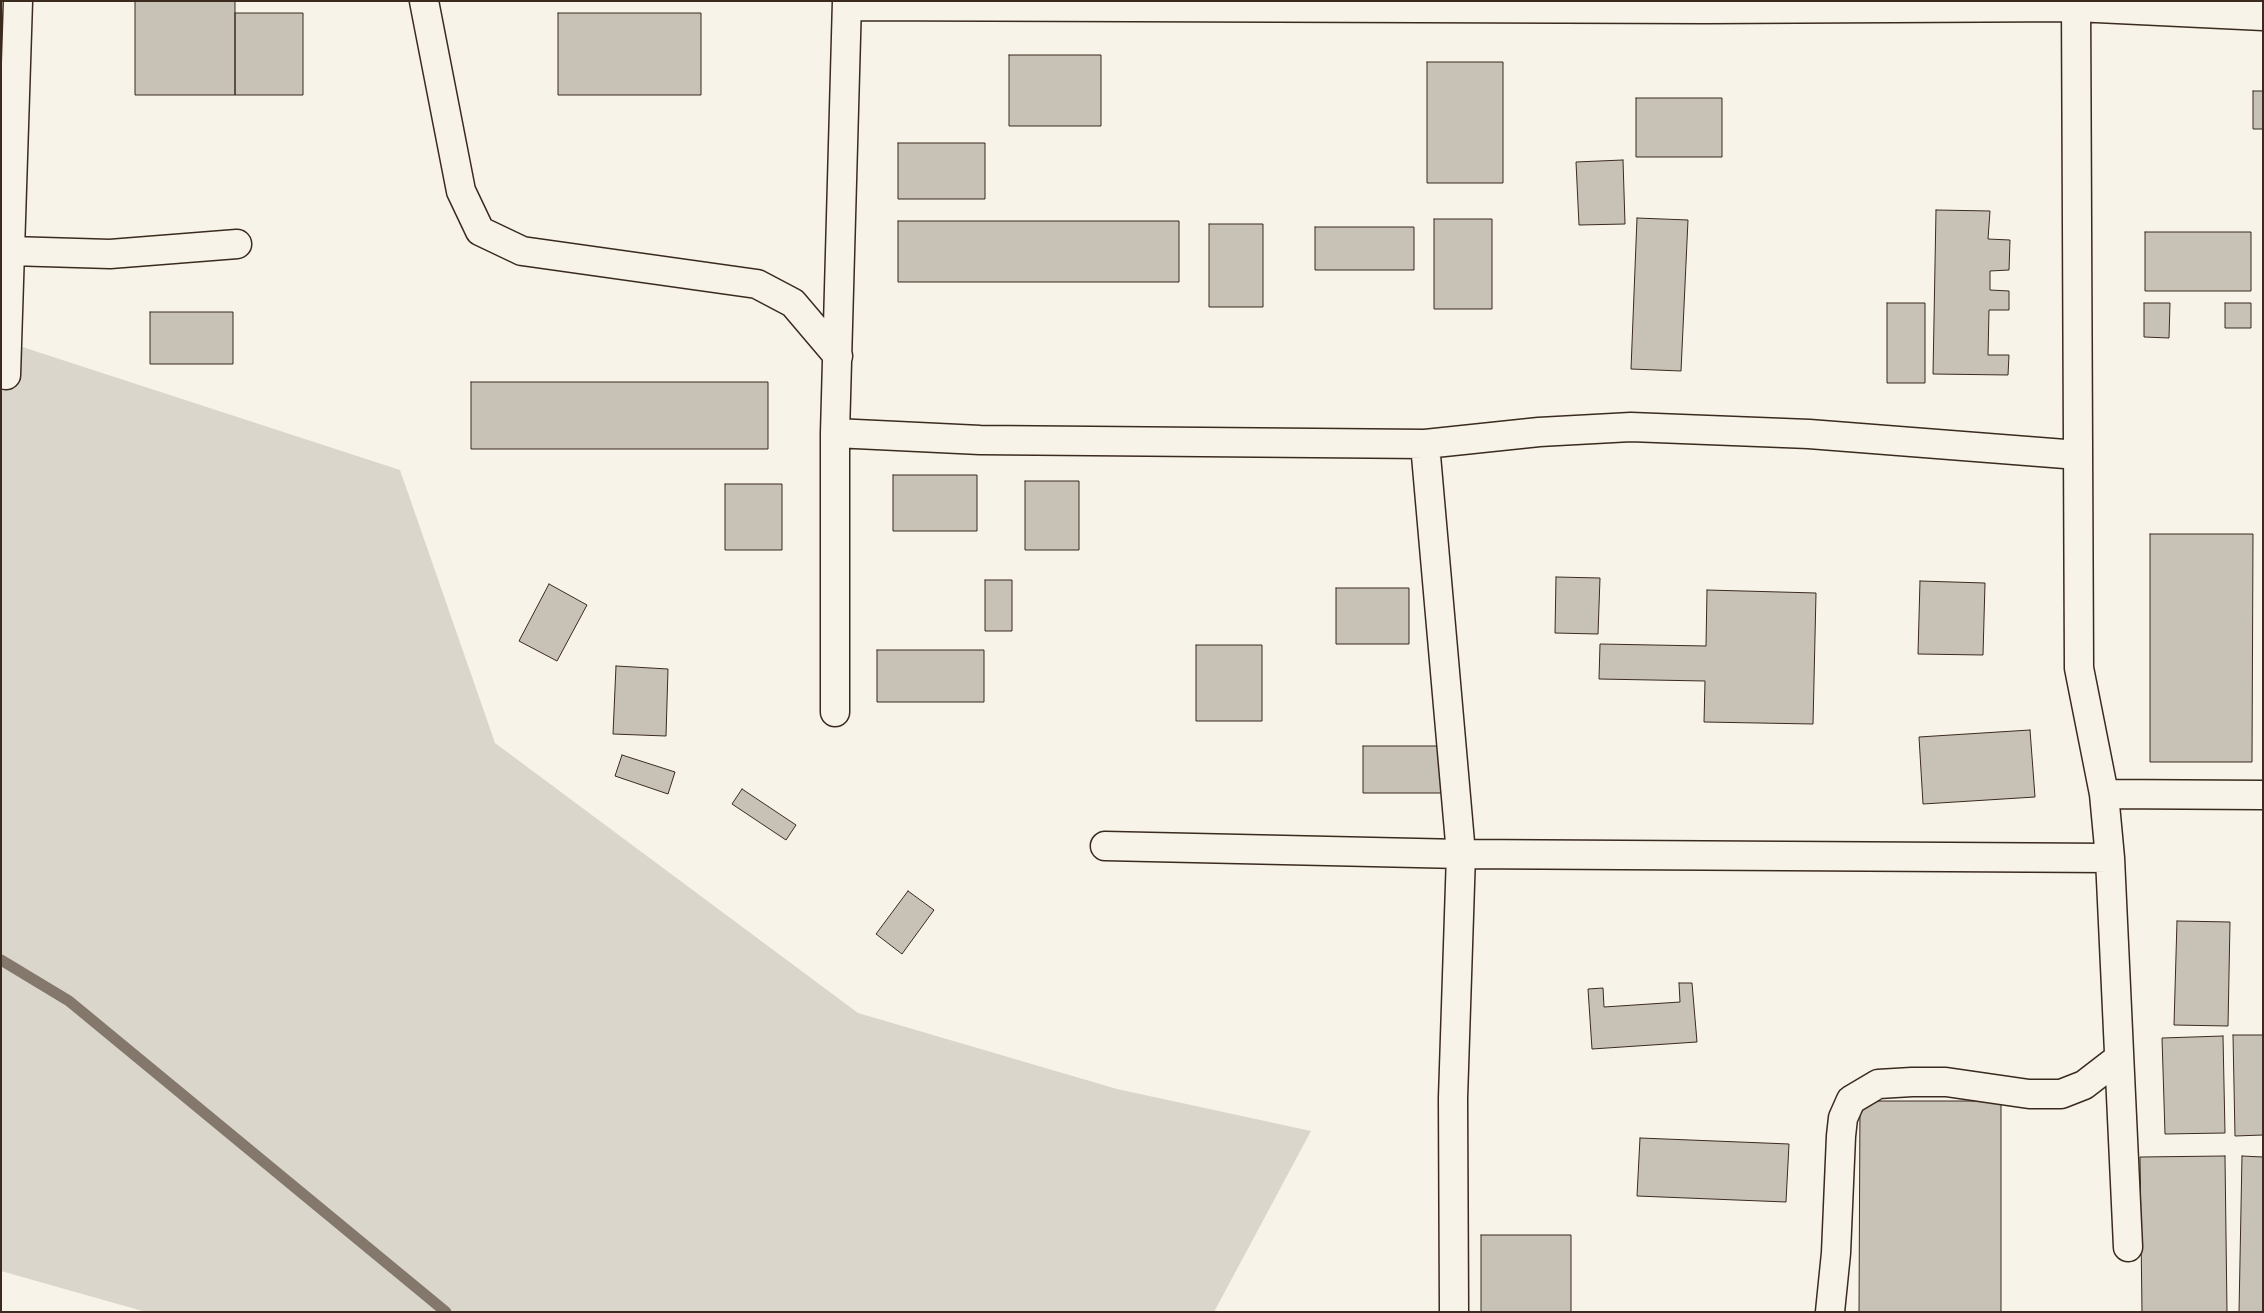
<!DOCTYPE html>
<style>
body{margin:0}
#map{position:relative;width:2264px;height:1313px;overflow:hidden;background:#f7f3e8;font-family:Kalam,sans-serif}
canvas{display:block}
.frame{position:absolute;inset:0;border:2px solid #3b2a1e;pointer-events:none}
</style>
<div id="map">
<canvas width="2264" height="1313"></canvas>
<div class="frame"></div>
</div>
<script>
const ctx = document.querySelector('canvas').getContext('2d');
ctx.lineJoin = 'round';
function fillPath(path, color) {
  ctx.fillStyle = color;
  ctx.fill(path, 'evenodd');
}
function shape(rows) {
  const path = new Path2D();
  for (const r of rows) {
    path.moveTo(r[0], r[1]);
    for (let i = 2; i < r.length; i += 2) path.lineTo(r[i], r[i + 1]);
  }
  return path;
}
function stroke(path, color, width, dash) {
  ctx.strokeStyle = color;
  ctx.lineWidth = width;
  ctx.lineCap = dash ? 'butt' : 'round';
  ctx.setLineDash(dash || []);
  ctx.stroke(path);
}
fillPath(shape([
 [1,340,400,470,495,743,858,1013,1117,1089,1311,1131,1214,1312,146,1312,1,1271]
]), '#dbd6cb');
stroke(shape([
 [1,960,69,1001,446,1312]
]), '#84786c', 11);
const building = shape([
 [135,1,235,1,235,95,135,95,135,1],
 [235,13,303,13,303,95,235,95,235,13],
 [558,13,701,13,701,95,558,95,558,13],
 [1009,55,1101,55,1101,126,1009,126,1009,55],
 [1427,62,1503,62,1503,183,1427,183,1427,62],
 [2253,91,2263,91,2263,129,2253,129,2253,91],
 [1636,98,1722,98,1722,157,1636,157,1636,98],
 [898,143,985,143,985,199,898,199,898,143],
 [1623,160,1625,224,1579,225,1576,162,1623,160],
 [1936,210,1990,211,1988,239,2010,240,2009,270,1990,271,1990,290,2009,291,2009,310,1989,310,1988,355,2009,355,2008,375,1933,374,1936,210],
 [1637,218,1688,220,1681,371,1631,369,1637,218],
 [1434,219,1492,219,1492,309,1434,309,1434,219],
 [898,221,1179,221,1179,282,898,282,898,221],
 [1209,224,1263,224,1263,307,1209,307,1209,224],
 [1315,227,1414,227,1414,270,1315,270,1315,227],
 [2145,232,2251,232,2251,291,2145,291,2145,232],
 [1887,303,1925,303,1925,383,1887,383,1887,303],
 [2144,303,2170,303,2169,338,2144,337,2144,303],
 [2225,303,2251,303,2251,328,2225,328,2225,303],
 [150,312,233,312,233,364,150,364,150,312],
 [471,382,768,382,768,449,471,449,471,382],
 [893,475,977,475,977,531,893,531,893,475],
 [1025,481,1079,481,1079,550,1025,550,1025,481],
 [725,484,782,484,782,550,725,550,725,484],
 [2150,534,2253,534,2252,762,2150,762,2150,534],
 [1556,577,1600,578,1598,634,1555,633,1556,577],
 [985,580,1012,580,1012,631,985,631,985,580],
 [1920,581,1985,583,1983,655,1918,654,1920,581],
 [549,584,587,605,557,661,519,641,549,584],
 [1336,588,1409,588,1409,644,1336,644,1336,588],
 [1707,590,1816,593,1813,724,1704,722,1705,681,1599,679,1600,644,1706,646,1707,590],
 [1196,645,1262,645,1262,721,1196,721,1196,645],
 [877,650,984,650,984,702,877,702,877,650],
 [616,666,668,669,666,736,613,734,616,666],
 [2030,730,2035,797,1923,804,1919,737,2030,730],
 [1363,746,1443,746,1443,793,1363,793,1363,746],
 [622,755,675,772,668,794,615,776,622,755],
 [742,789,796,825,786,840,732,804,742,789],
 [908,891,934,910,902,954,876,934,908,891],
 [2177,921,2230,922,2228,1026,2174,1025,2177,921],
 [1679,983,1692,983,1697,1042,1592,1049,1588,989,1603,988,1604,1007,1680,1002,1679,983],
 [2233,1035,2263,1035,2263,1135,2235,1136,2233,1035],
 [2223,1036,2225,1133,2165,1134,2162,1038,2223,1036],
 [1860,1101,2001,1101,2001,1312,1859,1312,1860,1101],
 [1640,1138,1789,1144,1786,1202,1637,1196,1640,1138],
 [2225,1156,2227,1312,2142,1312,2140,1157,2225,1156],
 [2242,1156,2263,1157,2263,1312,2239,1312,2242,1156],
 [1481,1235,1571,1235,1571,1312,1481,1312,1481,1235]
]);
fillPath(building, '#c8c1b6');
stroke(building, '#3b2a1e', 1);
const street = shape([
 [424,1,461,191,480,231,522,251,757,284,793,303,838,356],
 [2076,1,2079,668,2104,794],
 [847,6,1706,9,2076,7,2263,16],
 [10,251,110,254,237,244],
 [6,375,18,1],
 [835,433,980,440,1425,444,1539,432,1631,427,1809,434,2078,455],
 [1425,444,1461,854,1453,1098,1454,1312],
 [835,712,835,433,847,1],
 [1105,846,1461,854,2110,858],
 [2128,1247,2110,858,2104,794,2263,795],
 [1830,1312,1836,1253,1841,1136,1843,1118,1851,1100,1878,1084,1912,1082,1946,1082,2029,1094,2061,1094,2084,1085,2119,1058]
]);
stroke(street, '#3b2a1e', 31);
stroke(street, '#f7f3e8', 28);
</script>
